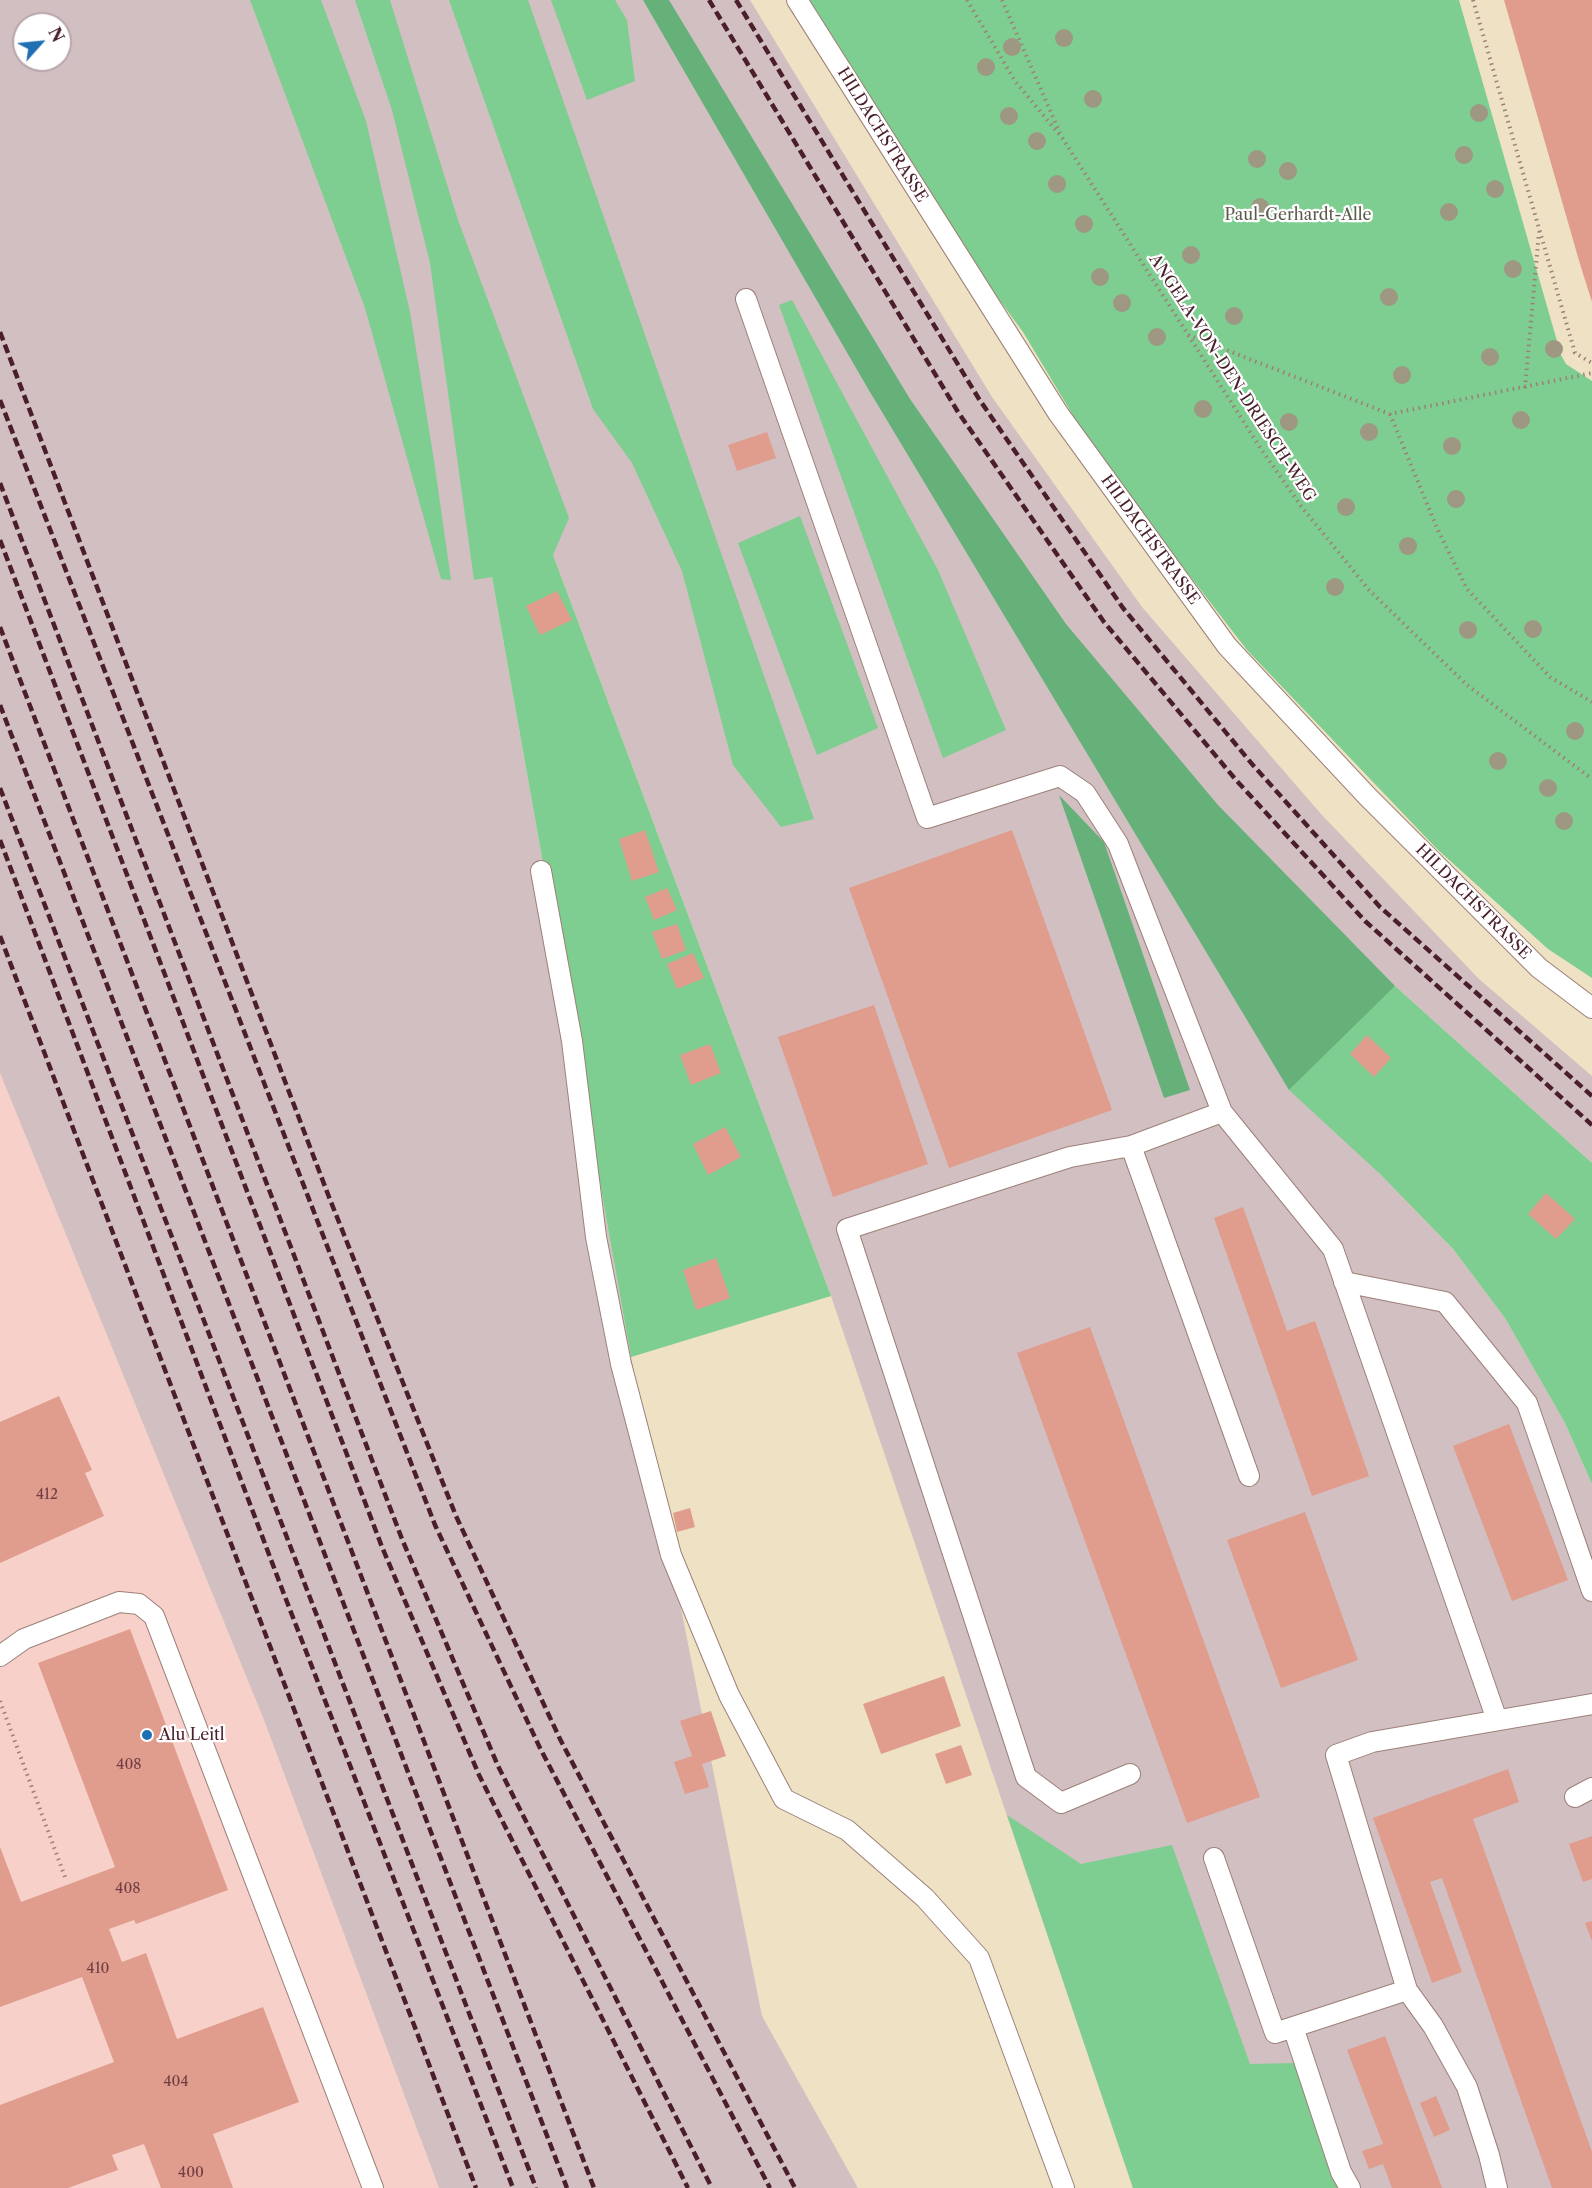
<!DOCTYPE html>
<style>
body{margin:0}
#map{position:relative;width:1592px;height:2188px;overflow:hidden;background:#efe2c4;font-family:"Libre Caslon Text",serif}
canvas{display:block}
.north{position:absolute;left:12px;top:12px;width:60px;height:60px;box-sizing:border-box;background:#fff;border:2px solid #b7a5aa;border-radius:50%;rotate:63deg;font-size:16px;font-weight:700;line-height:24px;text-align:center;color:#4a1f2b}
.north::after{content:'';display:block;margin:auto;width:21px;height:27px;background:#1f6fb2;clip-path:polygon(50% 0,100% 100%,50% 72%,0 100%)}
</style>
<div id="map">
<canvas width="1592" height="2188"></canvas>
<div class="north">N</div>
</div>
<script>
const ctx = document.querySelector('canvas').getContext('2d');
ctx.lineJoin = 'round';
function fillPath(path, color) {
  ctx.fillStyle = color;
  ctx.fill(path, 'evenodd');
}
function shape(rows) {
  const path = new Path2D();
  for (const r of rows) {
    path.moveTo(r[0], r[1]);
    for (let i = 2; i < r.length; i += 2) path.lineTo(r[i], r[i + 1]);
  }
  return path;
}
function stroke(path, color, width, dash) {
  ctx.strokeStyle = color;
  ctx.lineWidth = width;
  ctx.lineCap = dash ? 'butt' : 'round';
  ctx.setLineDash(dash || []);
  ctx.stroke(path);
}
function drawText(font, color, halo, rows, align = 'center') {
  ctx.font = font + ' "Libre Caslon Text",serif';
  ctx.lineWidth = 4.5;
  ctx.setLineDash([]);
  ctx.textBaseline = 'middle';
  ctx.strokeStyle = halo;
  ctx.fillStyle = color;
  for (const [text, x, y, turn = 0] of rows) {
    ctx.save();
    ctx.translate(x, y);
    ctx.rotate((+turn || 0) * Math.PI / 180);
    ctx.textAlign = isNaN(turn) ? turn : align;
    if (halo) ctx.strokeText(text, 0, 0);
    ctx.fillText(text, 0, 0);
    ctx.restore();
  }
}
fillPath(shape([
 [0,1073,264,1720,439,2188,0,2188]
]), '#f7d1c9');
fillPath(shape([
 [0,0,750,0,992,397,1142,607,1321,814,1479,979,1592,1076,1592,1163,1395,986,1379,1173,1453,1249,1505,1318,1565,1423,1592,1484,1592,2188,1133,2188,831,1296,553,555,492,577,631,1357,762,2016,858,2188,439,2188,264,1720,0,1073],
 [24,24,60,24,60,60,24,60]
]), '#d2bfc1');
fillPath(shape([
 [250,0,321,0,366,121,410,312,435,467,451,580,441,579,365,308],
 [355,0,390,0,458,220,569,518,553,555,831,1296,631,1357,492,577,474,580,430,263,392,110],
 [449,0,528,0,814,819,781,827,733,765,682,571,632,463,593,409],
 [551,0,615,0,627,20,635,81,587,100],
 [808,0,1459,0,1561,355,1566,364,1592,381,1592,978,1548,949,1437,849,1247,650,1098,457,1023,332,987,283],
 [792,300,938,570,1006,730,943,758,779,305],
 [800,516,878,728,817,755,738,543],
 [1395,986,1592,1163,1592,1484,1565,1423,1505,1318,1453,1249,1379,1173,1289,1090],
 [1007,1815,1081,1864,1172,1845,1250,2064,1295,2063,1340,2188,1133,2188]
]), '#7dce90');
fillPath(shape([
 [643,0,669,0,910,399,1066,624,1218,805,1395,986,1289,1090,867,387],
 [1059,795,1104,842,1190,1090,1164,1098]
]), '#66b17a');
fillPath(shape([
 [1504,0,1592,0,1592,302,1580,264],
 [767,432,776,458,737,471,728,445],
 [557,591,572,620,540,635,526,606],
 [645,830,659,872,632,881,619,839],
 [1012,830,1112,1110,949,1168,849,888],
 [667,888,677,910,654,920,645,897],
 [677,924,686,950,662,959,652,932],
 [693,953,704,978,677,989,667,964],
 [874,1005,928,1164,833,1197,778,1037],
 [1367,1035,1391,1058,1374,1077,1350,1054],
 [710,1044,721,1073,691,1085,680,1055],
 [725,1127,741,1157,708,1175,693,1144],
 [1546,1193,1575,1219,1556,1239,1528,1214],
 [1243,1207,1287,1331,1315,1321,1369,1476,1312,1496,1214,1218],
 [716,1258,730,1298,696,1310,683,1270],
 [1090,1327,1260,1797,1187,1823,1017,1353],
 [59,1396,92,1470,85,1473,104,1516,0,1563,0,1422],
 [1509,1424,1568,1580,1512,1601,1453,1446],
 [690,1508,695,1527,677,1532,673,1513],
 [1305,1512,1358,1660,1281,1688,1227,1540],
 [130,1629,228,1890,136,1924,134,1920,109,1929,122,1962,146,1953,177,2039,263,2007,299,2102,213,2134,233,2188,161,2188,144,2144,112,2155,118,2170,68,2188,0,2188,0,2105,114,2062,82,1977,0,2007,0,1847,21,1902,115,1867,38,1663],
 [944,1676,961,1726,881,1754,863,1704],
 [711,1711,726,1756,702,1764,709,1787,685,1794,674,1762,692,1756,680,1721],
 [961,1745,972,1775,946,1784,935,1754],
 [1508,1769,1519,1802,1473,1819,1592,2152,1592,2188,1552,2188,1442,1878,1430,1882,1462,1972,1432,1983,1373,1818],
 [1592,1836,1592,1879,1583,1882,1569,1844],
 [1592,1921,1592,1941,1585,1923],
 [1385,2036,1442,2188,1392,2188,1383,2164,1369,2169,1362,2151,1383,2144,1347,2050],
 [1436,2096,1450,2130,1434,2137,1420,2103]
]), '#e09c8c');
const service = shape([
 [797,0,1058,413,1227,646,1367,796,1539,968,1592,1008],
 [746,299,927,818,1060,776,1085,793,1118,844,1222,1112],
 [541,871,572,1041,596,1237,621,1364,671,1555,729,1695,784,1799,847,1830,925,1898,979,1958,1064,2188],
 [1344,1282,1445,1302,1527,1403,1592,1591],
 [1249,1476,1131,1146,1222,1112,1333,1249,1497,1720],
 [0,1656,24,1639,119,1602,139,1604,154,1616,373,2188],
 [1130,1774,1061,1803,1026,1777,847,1229,1070,1157,1131,1146],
 [1575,1797,1592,1788],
 [1214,1858,1275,2033,1407,1990,1336,1755,1372,1742,1592,1704],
 [1407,1990,1433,2026,1467,2087,1489,2155,1497,2188],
 [1293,2027,1341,2172,1350,2188]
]);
stroke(service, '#9c8078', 22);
stroke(shape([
 [967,0,1015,81,1063,139,1261,449,1301,506,1369,590,1467,685,1592,779],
 [1002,0,1060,133],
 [1473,0,1575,353,1592,363],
 [1188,335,1390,414,1592,373],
 [1525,388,1539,232],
 [1390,414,1437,528,1467,589,1550,677,1592,702],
 [0,1701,65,1877]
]), '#9c8078', 4, [1.5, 4.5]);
stroke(service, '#fff', 20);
stroke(shape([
 [709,0,958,412,1104,622,1236,780,1365,921,1592,1125],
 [736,0,979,399,1123,608,1252,764,1380,907,1592,1096],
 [0,332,329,1197,456,1516,560,1739,795,2188],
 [0,400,435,1525,540,1748,770,2188],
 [0,483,402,1539,498,1766,712,2188],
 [0,540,382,1547,479,1775,688,2188],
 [0,627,594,2188],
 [0,705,567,2188],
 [0,788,536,2188],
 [0,840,282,1589,513,2188],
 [0,936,476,2188]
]), '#4a1f2b', 4.5, [9, 4.5]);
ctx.fillStyle = '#9e9883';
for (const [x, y] of [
 [1064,38],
 [1012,47],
 [986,67],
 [1093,99],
 [1479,113],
 [1009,116],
 [1037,141],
 [1464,155],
 [1257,159],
 [1288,171],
 [1057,184],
 [1495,189],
 [1260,207],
 [1449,212],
 [1084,224],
 [1191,255],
 [1513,269],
 [1100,277],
 [1389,297],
 [1122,303],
 [1234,316],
 [1157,337],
 [1554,349],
 [1490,357],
 [1402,375],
 [1203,409],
 [1521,420],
 [1289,422],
 [1369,432],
 [1452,446],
 [1456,499],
 [1346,507],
 [1408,546],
 [1335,587],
 [1533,629],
 [1468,630],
 [1575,731],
 [1498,761],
 [1548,788],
 [1564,821]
]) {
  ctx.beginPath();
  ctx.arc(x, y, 9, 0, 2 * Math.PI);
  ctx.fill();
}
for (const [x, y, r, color] of [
 [147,1735,6,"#1f6fb2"]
]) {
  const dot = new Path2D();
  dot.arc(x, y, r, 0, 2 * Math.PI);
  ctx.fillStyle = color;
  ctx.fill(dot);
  stroke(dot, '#fff', 2);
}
drawText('14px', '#703e43', null, [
 ["412",47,1495],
 ["408",129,1765],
 ["408",128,1889],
 ["410",98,1969],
 ["404",176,2082],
 ["400",191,2173]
]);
drawText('16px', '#4a1f2b', '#fff', [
 ["HILDACHSTRASSE",882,135,58],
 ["ANGELA-VON-DEN-DRIESCH-WEG",1232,378,57],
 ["HILDACHSTRASSE",1150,540,54],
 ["HILDACHSTRASSE",1473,902,45]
]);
drawText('16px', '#5c5c4e', '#fff', [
 ["Paul-Gerhardt-Alle",1298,215]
]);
drawText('16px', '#4a1f2b', '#fff', [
 ["Alu Leitl",159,1735]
], 'left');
</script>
